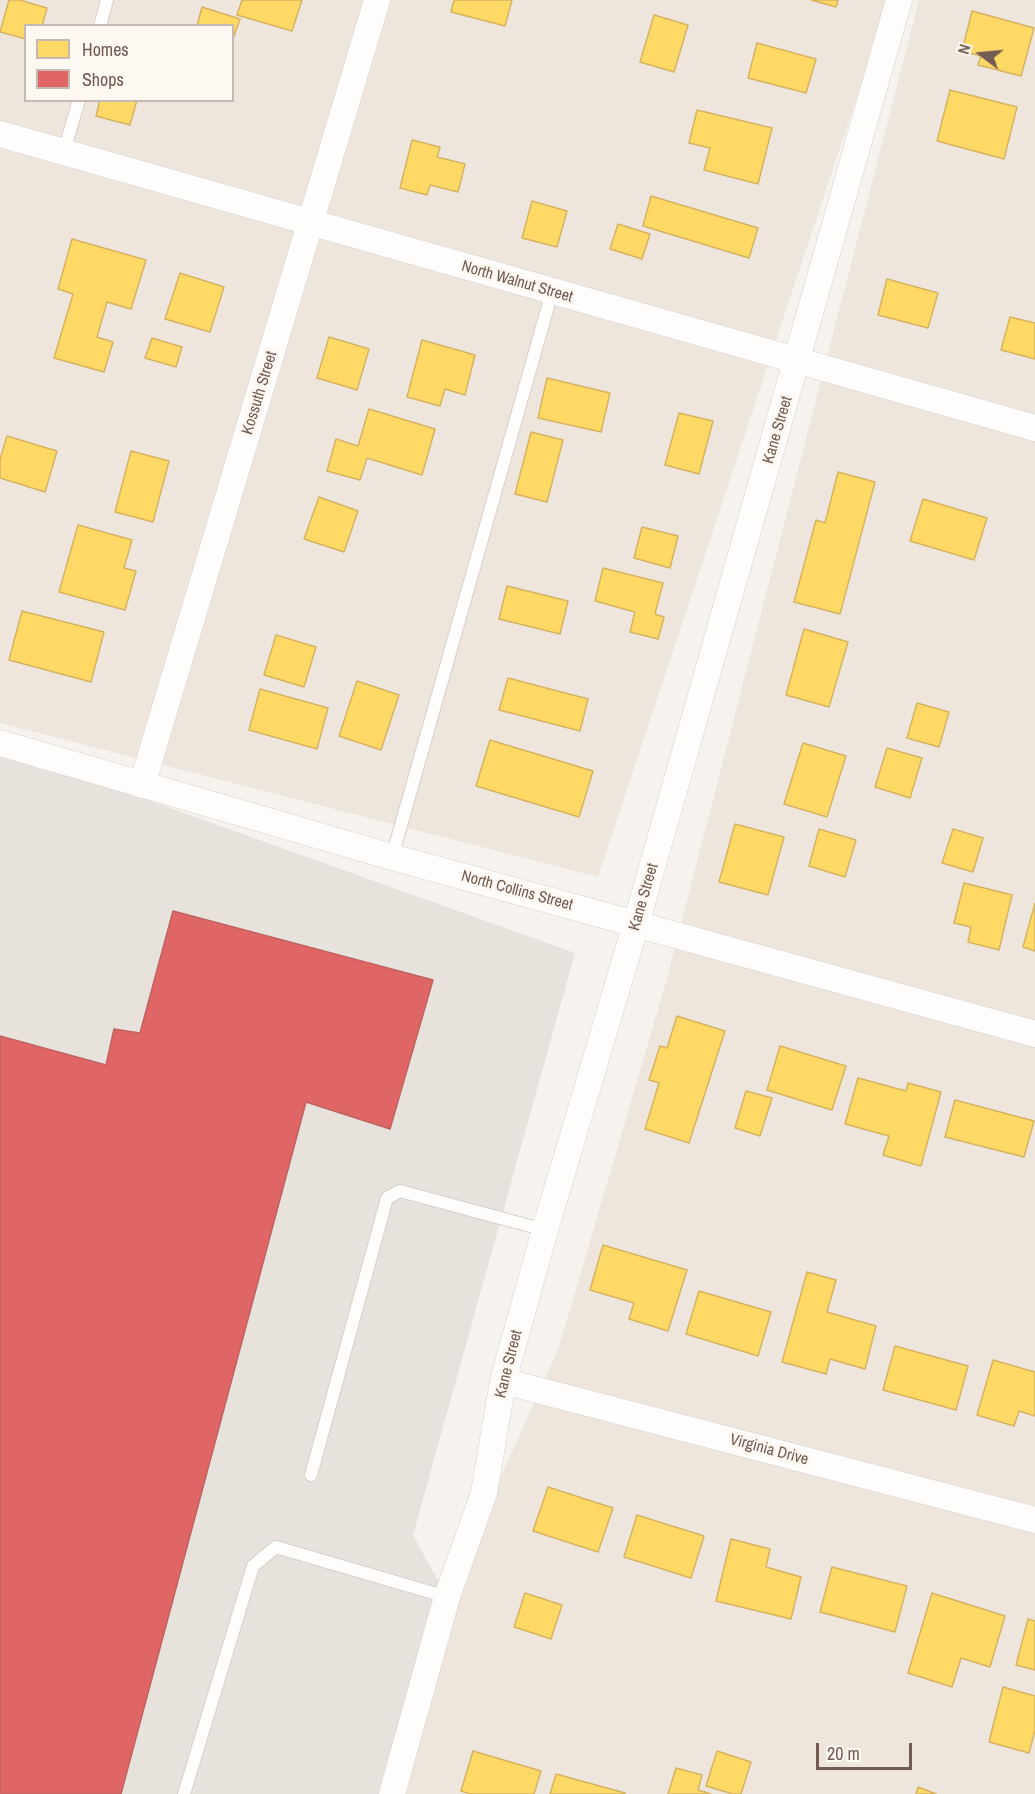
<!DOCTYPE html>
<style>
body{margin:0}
#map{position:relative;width:1035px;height:1794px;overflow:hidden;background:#f6f3ee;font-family:"Archivo Narrow",sans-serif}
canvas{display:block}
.legend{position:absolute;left:24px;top:24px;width:210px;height:78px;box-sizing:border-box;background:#fdf8f1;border:2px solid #c5b9b1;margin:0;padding:8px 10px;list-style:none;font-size:18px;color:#725b51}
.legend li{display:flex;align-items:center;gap:12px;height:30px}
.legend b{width:30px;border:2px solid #c5b9b1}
.north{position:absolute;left:951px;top:24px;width:60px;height:60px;-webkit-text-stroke:4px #fdf8f1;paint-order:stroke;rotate:286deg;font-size:16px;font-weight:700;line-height:24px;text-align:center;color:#725b51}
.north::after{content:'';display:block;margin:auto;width:21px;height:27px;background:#725b51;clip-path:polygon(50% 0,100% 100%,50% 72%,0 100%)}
.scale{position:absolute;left:816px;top:1743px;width:96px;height:27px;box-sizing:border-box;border:3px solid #725b51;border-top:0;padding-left:8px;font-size:18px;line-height:21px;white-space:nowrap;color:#725b51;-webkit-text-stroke:4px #fdf8f1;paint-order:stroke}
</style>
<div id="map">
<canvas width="1035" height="1794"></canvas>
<ul class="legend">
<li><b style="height:16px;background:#ffd966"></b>Homes</li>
<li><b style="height:16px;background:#e06666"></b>Shops</li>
</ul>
<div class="north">N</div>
<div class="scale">20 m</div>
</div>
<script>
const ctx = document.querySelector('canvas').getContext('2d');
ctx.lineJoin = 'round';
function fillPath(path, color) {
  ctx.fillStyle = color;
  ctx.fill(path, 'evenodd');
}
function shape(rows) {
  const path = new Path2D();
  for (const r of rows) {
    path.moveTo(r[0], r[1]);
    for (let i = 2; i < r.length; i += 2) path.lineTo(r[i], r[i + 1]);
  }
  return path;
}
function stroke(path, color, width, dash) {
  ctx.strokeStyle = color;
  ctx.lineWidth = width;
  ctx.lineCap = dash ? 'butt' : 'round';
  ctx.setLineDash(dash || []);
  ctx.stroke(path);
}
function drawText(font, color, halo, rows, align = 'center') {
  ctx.font = font + ' "Archivo Narrow",sans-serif';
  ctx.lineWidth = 6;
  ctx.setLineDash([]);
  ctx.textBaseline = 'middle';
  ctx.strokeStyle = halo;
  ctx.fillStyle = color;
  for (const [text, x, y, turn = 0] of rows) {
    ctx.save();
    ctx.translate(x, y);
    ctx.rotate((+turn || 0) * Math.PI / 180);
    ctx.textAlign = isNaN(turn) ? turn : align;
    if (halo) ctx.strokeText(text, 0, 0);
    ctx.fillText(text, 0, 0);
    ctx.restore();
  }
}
fillPath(shape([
 [0,0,889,0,598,877,0,723],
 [26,26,232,26,232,100,26,100],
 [919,0,1035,0,1035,1794,404,1794,447,1597,559,1347,666,982]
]), '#eee5dd');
fillPath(shape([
 [0,747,575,953,413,1535,447,1597,393,1794,0,1794]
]), '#e8e2dd');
const homes = shape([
 [9,0,20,0,47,8,42,26,26,26,26,39,0,32,9,0],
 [242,0,302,0,292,31,237,15,242,0],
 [454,0,512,0,505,26,451,12,454,0],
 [811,0,838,0,836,7,811,0],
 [202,7,240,19,232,42,232,26,197,26,202,7],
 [972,11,1034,28,1021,76,978,65,981,56,962,51,972,11],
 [654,15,688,25,674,72,640,62,654,15],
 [757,43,816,59,806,93,748,78,757,43],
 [950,90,1017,107,1004,159,937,141,950,90],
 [100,100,137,100,130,125,96,116,100,100],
 [697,110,772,128,758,184,704,170,710,148,689,143,697,110],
 [412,140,440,147,437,157,465,164,458,192,430,185,427,195,400,188,412,140],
 [651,196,758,228,749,258,643,226,651,196],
 [532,201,567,211,557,247,522,238,532,201],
 [618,224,650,234,642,259,610,249,618,224],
 [72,239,146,260,131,309,107,302,97,337,113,342,104,372,54,358,73,294,58,289,72,239],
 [180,273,224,287,210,332,165,319,180,273],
 [887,279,938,293,928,328,878,315,887,279],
 [1010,317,1035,323,1035,359,1001,350,1010,317],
 [329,337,369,349,357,390,317,378,329,337],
 [152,338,182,347,176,367,145,358,152,338],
 [422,340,475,355,465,395,445,389,440,406,407,397,422,340],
 [547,378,610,393,601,432,538,418,547,378],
 [369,409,435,429,422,475,367,458,360,480,327,471,336,439,358,446,369,409],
 [679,413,713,421,699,474,665,465,679,413],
 [531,432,563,440,547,502,515,494,531,432],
 [7,436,57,451,45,492,0,478,0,459,7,436],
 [131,451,169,461,153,522,115,512,131,451],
 [838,472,875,482,840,614,794,602,816,520,825,523,838,472],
 [319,497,358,511,344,552,304,539,319,497],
 [923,499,987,518,974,560,910,541,923,499],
 [78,525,132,540,124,568,136,571,125,610,59,592,78,525],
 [642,527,678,536,670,568,634,558,642,527],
 [603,568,663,583,655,614,664,617,658,639,630,632,635,612,595,601,603,568],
 [507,586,568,601,560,634,499,619,507,586],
 [22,611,104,632,91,682,9,660,22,611],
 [804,629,848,642,829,707,786,695,804,629],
 [276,635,316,647,304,687,264,675,276,635],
 [508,678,588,699,580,731,499,710,508,678],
 [357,681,399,695,381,750,339,736,357,681],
 [260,689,328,708,317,749,249,730,260,689],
 [917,703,949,712,939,747,907,738,917,703],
 [490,740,593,771,579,817,476,786,490,740],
 [803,743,846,756,827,817,784,804,803,743],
 [887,748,922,758,910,798,875,787,887,748],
 [735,824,784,837,768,895,719,882,735,824],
 [819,829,856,840,845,877,809,866,819,829],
 [953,829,983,838,973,872,942,863,953,829],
 [964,883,1012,895,999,950,968,942,971,927,954,923,964,883],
 [1035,903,1035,951,1023,947,1035,903],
 [677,1016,725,1031,689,1143,645,1129,659,1083,649,1080,660,1046,667,1048,677,1016],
 [780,1046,846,1066,832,1110,767,1090,780,1046],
 [858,1078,906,1091,908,1083,941,1092,921,1166,883,1155,889,1136,845,1124,858,1078],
 [746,1091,772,1098,760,1136,735,1128,746,1091],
 [955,1100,1034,1121,1024,1157,945,1137,955,1100],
 [603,1245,687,1270,668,1331,629,1319,634,1303,590,1290,603,1245],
 [807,1272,836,1280,827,1312,876,1326,865,1369,830,1359,826,1374,782,1362,807,1272],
 [699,1291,771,1312,758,1356,686,1334,699,1291],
 [895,1346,968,1366,956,1410,883,1390,895,1346],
 [993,1360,1035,1372,1035,1416,1019,1411,1014,1426,977,1415,993,1360],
 [548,1487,613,1508,598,1552,533,1531,548,1487],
 [637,1515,704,1536,691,1578,624,1557,637,1515],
 [731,1539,770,1549,766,1567,801,1577,791,1619,716,1601,731,1539],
 [832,1567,907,1586,895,1632,820,1612,832,1567],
 [525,1593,562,1605,551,1639,514,1627,525,1593],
 [932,1593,1005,1616,990,1667,961,1658,952,1687,908,1673,932,1593],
 [1028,1619,1035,1621,1035,1670,1016,1665,1028,1619],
 [1003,1687,1035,1696,1035,1730,1029,1753,989,1742,1003,1687],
 [473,1751,541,1771,534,1794,470,1794,461,1791,473,1751],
 [717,1751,751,1762,741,1794,733,1794,706,1786,717,1751],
 [676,1768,702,1775,698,1790,711,1794,668,1794,676,1768],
 [556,1774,625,1793,625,1794,550,1794,556,1774],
 [918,1787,936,1794,916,1794,918,1787]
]);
fillPath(homes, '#ffd966');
stroke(homes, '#d5b360', 1.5);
const shops = shape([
 [173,911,433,980,390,1129,306,1102,121,1794,0,1794,0,1036,106,1065,114,1029,140,1033,173,911]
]);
fillPath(shops, '#e06666');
stroke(shops, '#bf6360', 1.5);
const lane = shape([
 [100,26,107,0],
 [64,151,79,100],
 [392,857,552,292],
 [311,1475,387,1198,400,1191,545,1230],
 [184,1794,253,1566,276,1547,447,1597]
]);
const street = shape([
 [0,134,1035,428],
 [0,743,392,857,1035,1034],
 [142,785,377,0],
 [503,1381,1035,1520],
 [392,1794,447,1597,484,1493,503,1381,545,1230,636,924,899,0]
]);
stroke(lane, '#d6d0cc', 14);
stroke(street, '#d6d0cc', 27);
stroke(lane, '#fefdfc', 12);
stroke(street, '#fefdfc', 26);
drawText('16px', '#725b51', '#fdf8f1', [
 ["North Walnut Street",517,282,16],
 ["Kossuth Street",260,393,-73],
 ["Kane Street",778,430,-74],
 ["North Collins Street",517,891,15],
 ["Kane Street",644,897,-74],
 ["Kane Street",509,1364,-76],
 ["Virginia Drive",769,1450,15]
]);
</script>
